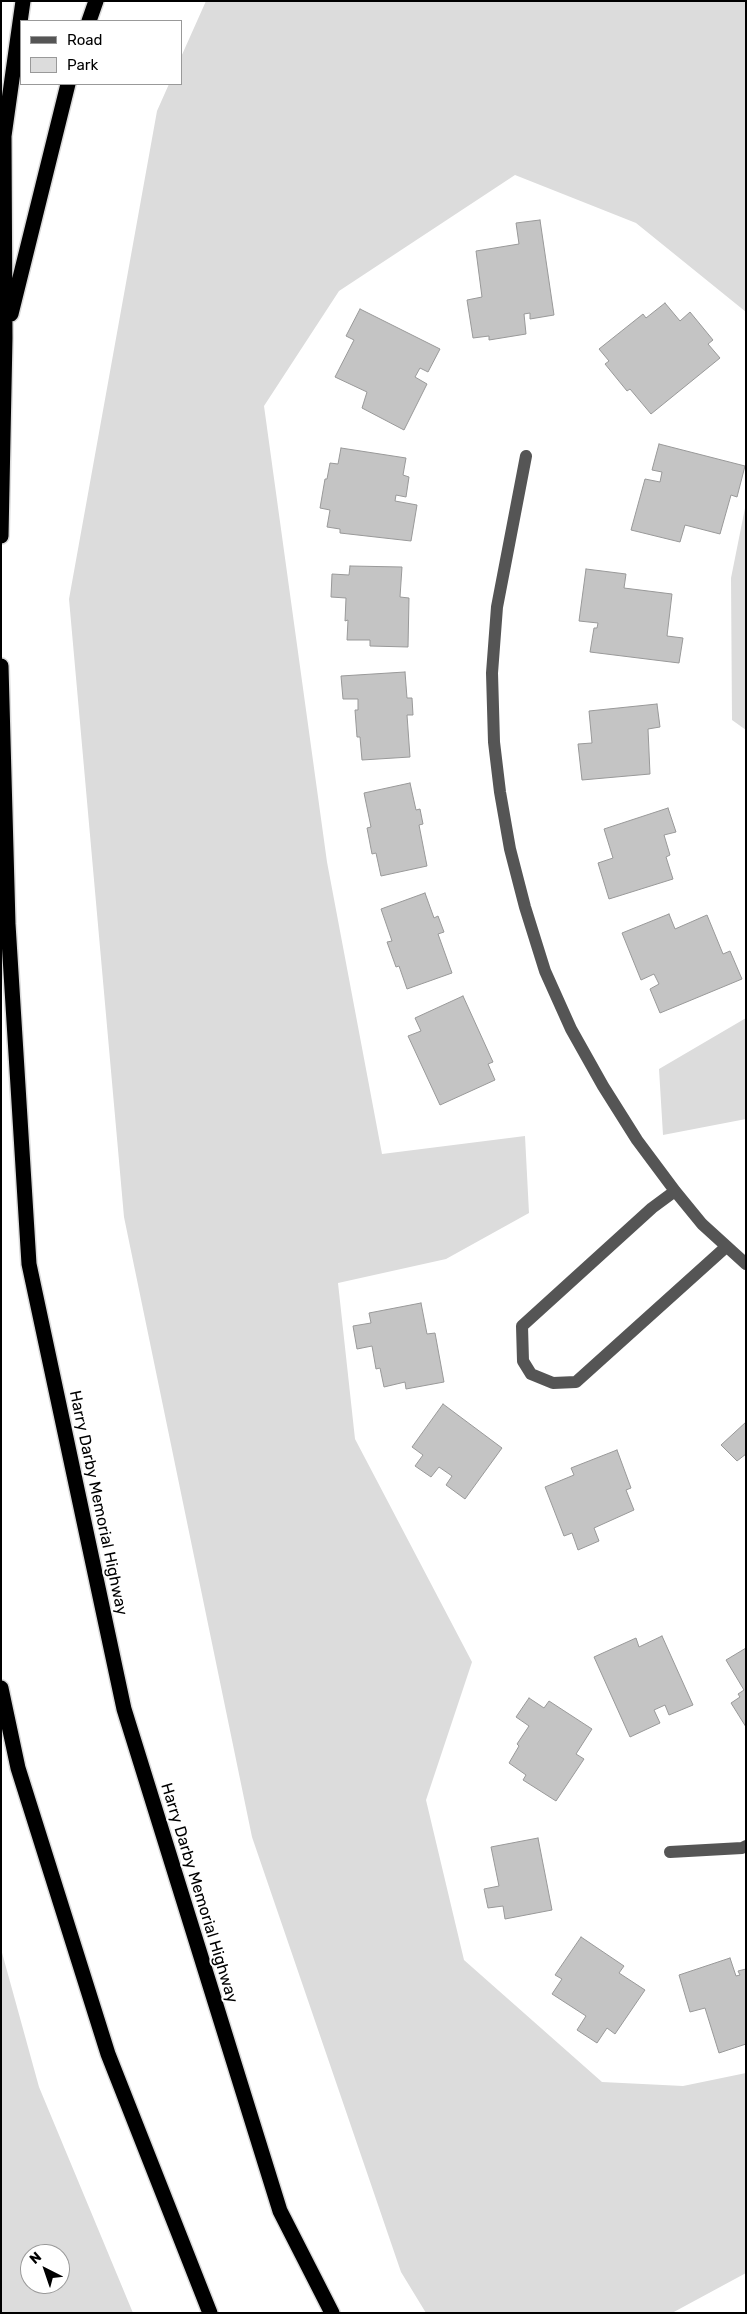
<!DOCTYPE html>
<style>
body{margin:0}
#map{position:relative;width:747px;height:2314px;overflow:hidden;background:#fff;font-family:Rubik,sans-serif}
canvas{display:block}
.frame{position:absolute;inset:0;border:2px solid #000;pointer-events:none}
.legend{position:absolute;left:20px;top:20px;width:162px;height:65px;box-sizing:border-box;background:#fff;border:1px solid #999;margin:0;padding:6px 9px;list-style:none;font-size:15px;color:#000}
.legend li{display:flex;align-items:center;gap:10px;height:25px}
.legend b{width:25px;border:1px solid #999}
.north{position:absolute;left:20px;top:2244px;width:50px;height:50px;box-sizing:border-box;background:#fff;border:1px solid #999;border-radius:50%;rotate:319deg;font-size:14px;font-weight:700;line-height:20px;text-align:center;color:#000}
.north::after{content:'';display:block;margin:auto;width:18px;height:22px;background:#000;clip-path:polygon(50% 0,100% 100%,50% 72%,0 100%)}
</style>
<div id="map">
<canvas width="747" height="2314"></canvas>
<div class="frame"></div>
<ul class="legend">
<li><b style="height:6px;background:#555"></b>Road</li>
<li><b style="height:14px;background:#dcdcdc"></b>Park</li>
</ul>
<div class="north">N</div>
</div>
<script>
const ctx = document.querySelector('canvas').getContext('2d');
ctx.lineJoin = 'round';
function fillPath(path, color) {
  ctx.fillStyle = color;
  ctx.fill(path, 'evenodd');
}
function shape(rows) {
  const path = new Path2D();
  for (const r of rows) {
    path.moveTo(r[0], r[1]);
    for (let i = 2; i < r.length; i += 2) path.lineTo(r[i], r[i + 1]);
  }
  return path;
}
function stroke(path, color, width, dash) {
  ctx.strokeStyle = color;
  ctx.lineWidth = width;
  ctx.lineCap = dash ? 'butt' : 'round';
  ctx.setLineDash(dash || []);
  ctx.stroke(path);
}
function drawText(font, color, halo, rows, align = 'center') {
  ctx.font = font + ' Rubik,sans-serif';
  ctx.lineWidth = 4;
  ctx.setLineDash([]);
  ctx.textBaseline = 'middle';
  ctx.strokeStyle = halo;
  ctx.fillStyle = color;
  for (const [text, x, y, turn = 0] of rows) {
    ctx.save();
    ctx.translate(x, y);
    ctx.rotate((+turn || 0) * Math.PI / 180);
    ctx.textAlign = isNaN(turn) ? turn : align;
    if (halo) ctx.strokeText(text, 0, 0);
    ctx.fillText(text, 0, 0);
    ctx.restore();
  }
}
fillPath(shape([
 [206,1,746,1,746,312,636,223,515,175,339,291,264,406,327,862,382,1154,525,1136,529,1213,446,1259,338,1283,355,1439,472,1662,426,1800,464,1960,602,2082,683,2086,746,2073,746,2273,672,2313,426,2313,401,2272,252,1837,124,1217,69,599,157,111,169,84,181,84,181,57],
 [746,503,746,730,732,720,731,578],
 [746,1018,746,1119,663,1135,659,1069],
 [1,1949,39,2087,133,2313,1,2313],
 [30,2254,60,2254,60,2284,30,2284]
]), '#dcdcdc');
const building = shape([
 [540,220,554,315,530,319,530,313,524,314,526,334,489,340,489,336,473,338,467,300,482,297,476,251,519,244,516,223,540,220],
 [665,303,680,321,690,312,713,340,708,344,720,358,651,414,630,389,627,391,605,364,609,361,599,349,643,314,646,318,665,303],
 [360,309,440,349,428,372,420,368,415,377,427,384,404,430,362,408,367,392,335,377,354,340,346,336,360,309],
 [659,444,745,466,737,497,731,495,720,534,685,525,680,542,631,530,645,479,660,482,662,472,652,470,659,444],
 [341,448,406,458,403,475,409,477,406,497,396,495,395,501,417,505,411,541,340,533,340,529,327,527,330,510,320,508,325,479,327,479,330,463,338,464,341,448],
 [350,566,402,567,400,597,409,598,408,647,370,646,370,640,347,640,348,620,345,621,346,598,331,597,332,574,349,575,350,566],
 [586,569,626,574,624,588,672,594,667,636,683,638,679,663,590,652,594,628,597,628,598,623,579,621,586,569],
 [405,672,407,698,412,698,413,715,407,715,410,757,362,760,360,737,357,737,355,710,358,710,358,699,343,699,341,676,405,672],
 [657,704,660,727,648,729,650,774,582,780,578,744,592,743,589,711,657,704],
 [410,783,416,810,420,809,423,824,419,825,427,866,381,876,376,853,372,854,367,828,371,827,364,793,410,783],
 [668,808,676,832,664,835,670,855,666,857,673,879,609,899,598,863,613,858,604,829,668,808],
 [425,893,434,918,438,916,444,932,438,934,452,973,407,989,399,966,396,967,387,942,392,941,381,909,425,893],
 [669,914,675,929,707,915,723,954,730,951,742,979,660,1013,650,989,659,984,654,974,641,980,622,933,669,914],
 [463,996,493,1062,488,1064,495,1080,440,1105,408,1036,421,1031,415,1018,463,996],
 [421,1303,427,1334,435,1333,444,1382,406,1389,405,1382,384,1387,380,1368,376,1369,372,1346,357,1349,353,1326,371,1323,369,1313,421,1303],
 [443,1404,502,1448,465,1499,446,1485,452,1476,439,1467,431,1477,415,1466,423,1455,412,1447,443,1404],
 [746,1422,746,1454,737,1461,721,1445,746,1422],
 [617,1450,631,1488,626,1490,634,1510,594,1528,599,1541,578,1550,572,1533,564,1536,545,1487,574,1475,571,1468,617,1450],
 [662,1636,693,1705,669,1715,665,1705,654,1710,660,1723,630,1737,594,1657,636,1638,639,1647,662,1636],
 [746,1648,746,1727,731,1703,740,1697,738,1694,744,1690,726,1660,746,1648],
 [529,1698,544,1708,549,1701,592,1729,576,1754,584,1759,556,1801,523,1780,526,1775,509,1763,519,1746,517,1744,529,1726,516,1717,529,1698],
 [538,1838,552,1910,505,1919,503,1906,488,1908,484,1889,499,1886,491,1847,538,1838],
 [581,1937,624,1966,619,1973,645,1990,615,2034,607,2028,597,2043,577,2030,586,2016,552,1994,562,1979,555,1975,581,1937],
 [730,1958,736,1976,740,1975,738,1971,746,1969,746,2044,719,2053,705,2008,690,2012,679,1975,730,1958]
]);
fillPath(building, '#c4c4c4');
stroke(building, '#999', 1);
const highway = shape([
 [89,21,96,1],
 [11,314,68,84],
 [1,536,5,338,4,136,23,1],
 [1,666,8,924,29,1264,124,1709,280,2211,332,2313],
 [1,1688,18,1768,108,2054,210,2313]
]);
stroke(highway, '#dbdbdb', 18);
stroke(shape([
 [526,456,497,607,492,673,494,742,500,792,510,849,525,907,545,971,571,1029,603,1086,637,1140,675,1191,702,1224,746,1264],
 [675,1191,652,1208,522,1326,523,1361,531,1374,553,1383,576,1382,726,1247],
 [670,1852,742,1848,746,1846]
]), '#555', 12);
stroke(highway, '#000', 15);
drawText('16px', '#000', '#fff', [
 ["Harry Darby Memorial Highway",98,1503,78],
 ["Harry Darby Memorial Highway",199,1893,73]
]);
</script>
